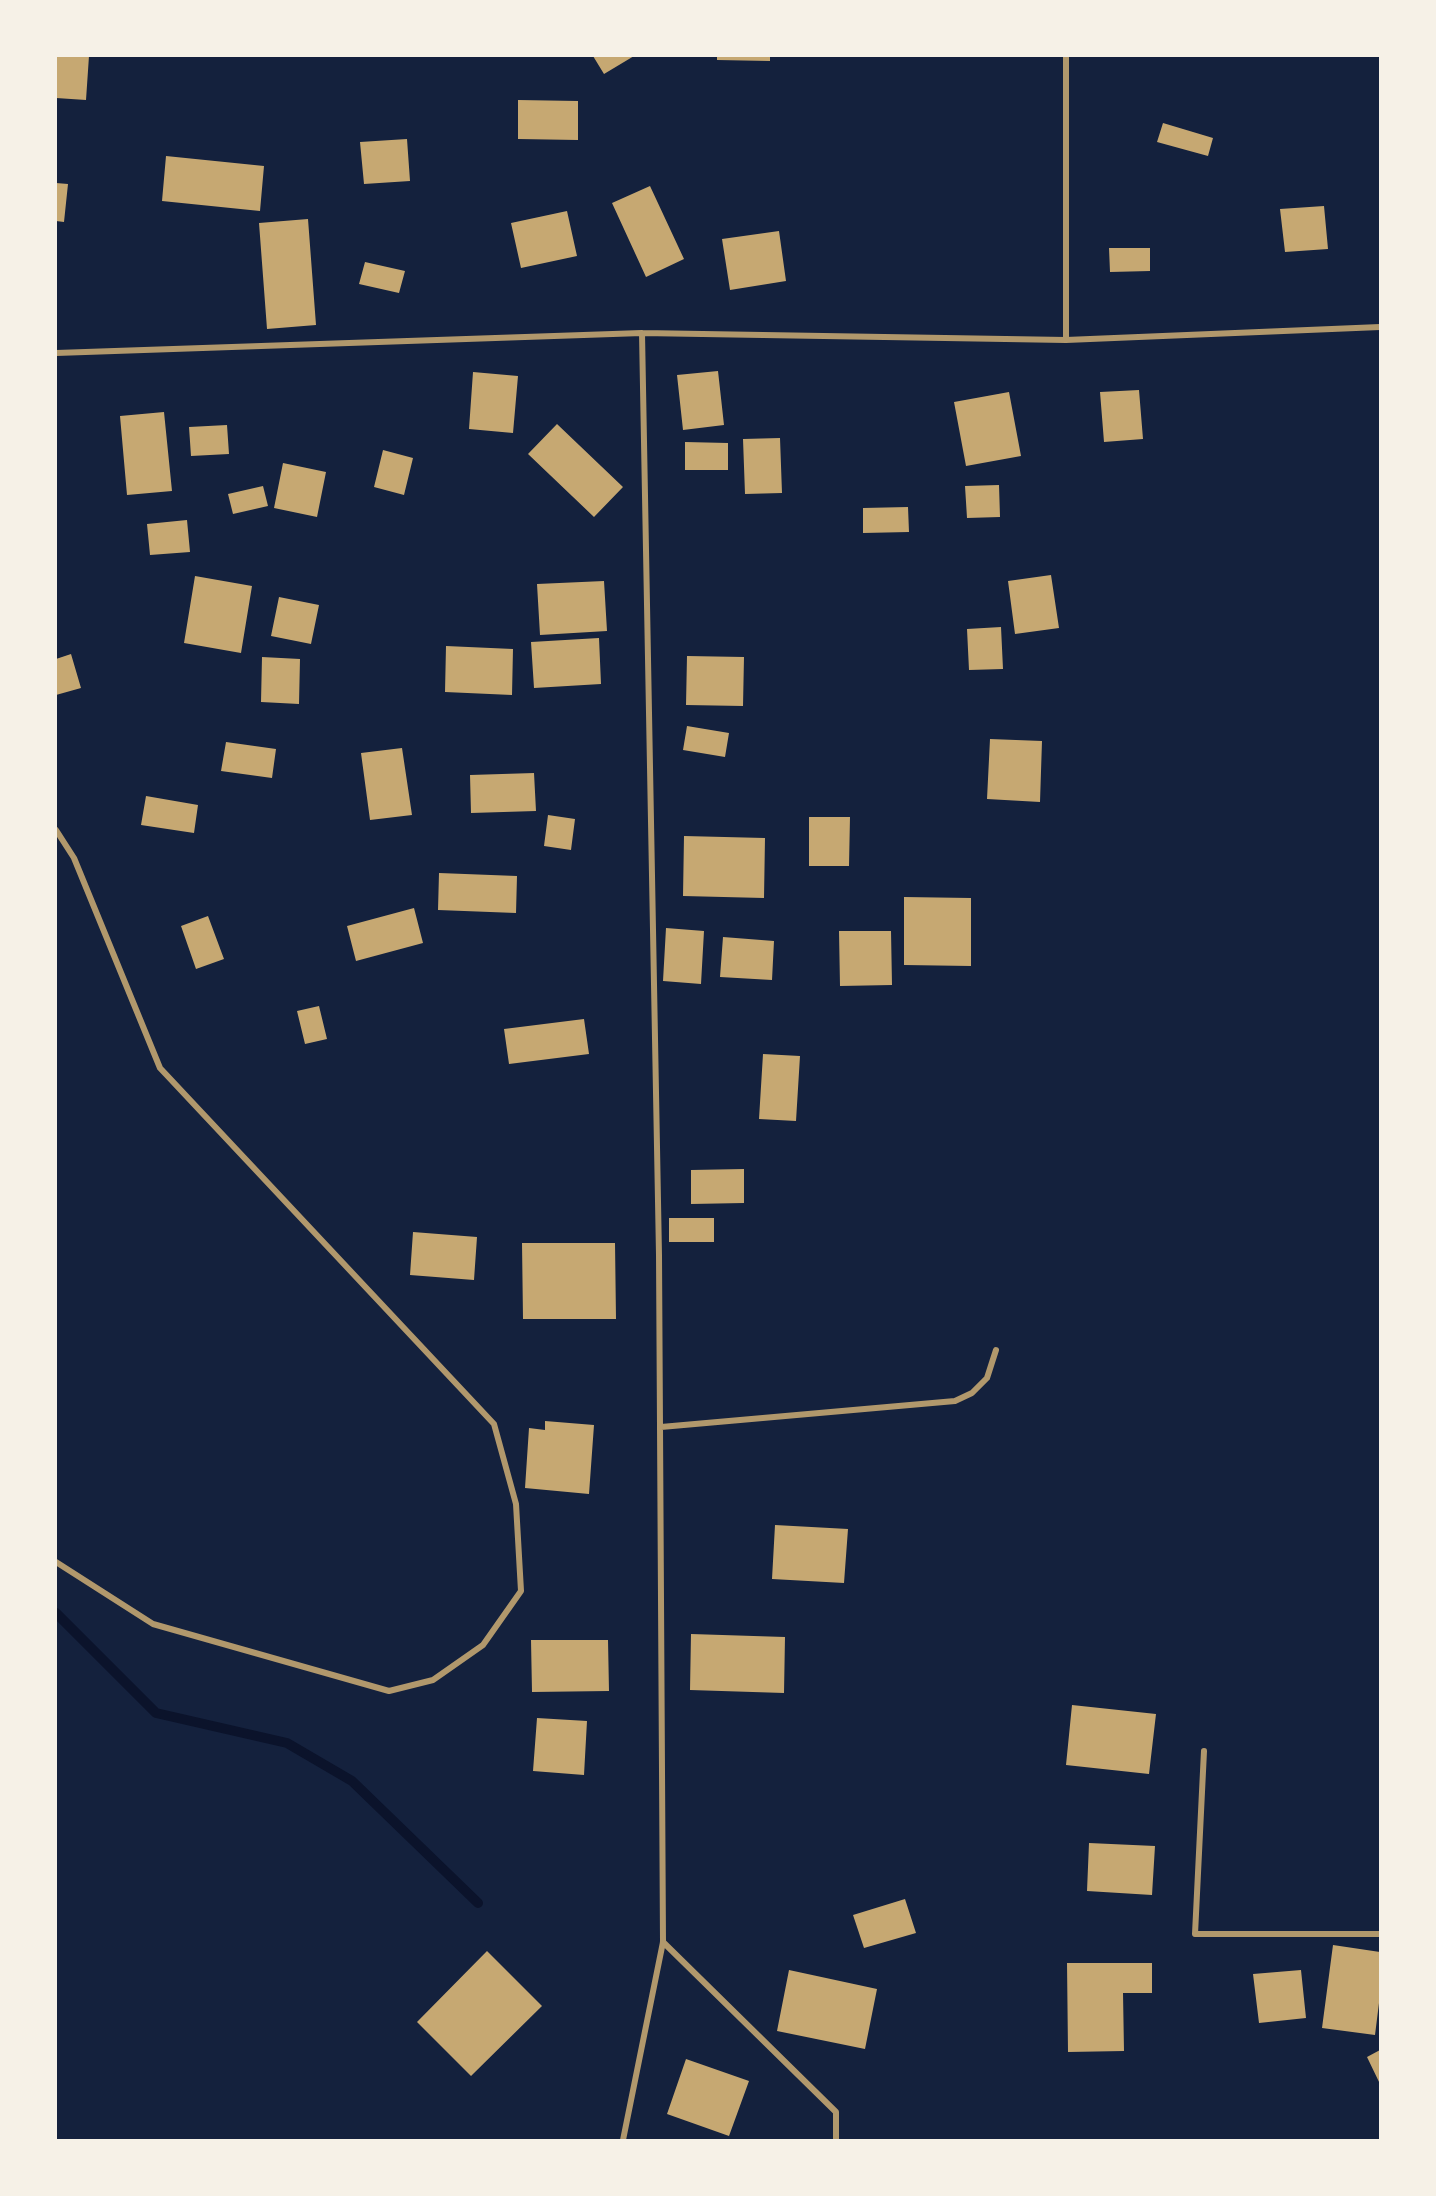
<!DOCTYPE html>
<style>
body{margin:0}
#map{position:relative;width:1436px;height:2196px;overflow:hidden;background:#14213d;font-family:Merriweather,serif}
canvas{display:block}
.frame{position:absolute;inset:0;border:57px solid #f6f1e7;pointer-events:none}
</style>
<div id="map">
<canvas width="1436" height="2196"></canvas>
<div class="frame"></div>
</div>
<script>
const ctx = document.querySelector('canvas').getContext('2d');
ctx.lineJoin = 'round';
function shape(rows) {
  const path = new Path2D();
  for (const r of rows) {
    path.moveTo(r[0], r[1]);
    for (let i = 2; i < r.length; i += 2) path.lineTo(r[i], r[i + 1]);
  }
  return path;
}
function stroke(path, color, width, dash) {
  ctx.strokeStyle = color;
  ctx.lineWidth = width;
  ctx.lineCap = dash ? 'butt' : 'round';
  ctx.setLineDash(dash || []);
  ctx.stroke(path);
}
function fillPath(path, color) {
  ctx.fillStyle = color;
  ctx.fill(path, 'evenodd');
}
stroke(shape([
 [56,1613,156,1713,287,1743,352,1781,478,1903]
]), '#0b132b', 10);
fillPath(shape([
 [56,56,89,56,86,100,56,98],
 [593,56,634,56,604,74],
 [717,56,770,56,770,61,717,60],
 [518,100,578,101,578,140,518,139],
 [1163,123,1213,138,1208,156,1157,142],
 [407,139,410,181,364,184,360,142],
 [166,156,264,166,260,211,162,201],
 [56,183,68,184,64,222,56,221],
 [650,186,684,259,646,277,612,203],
 [1324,206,1328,249,1285,252,1280,209],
 [567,211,577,256,521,268,511,223],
 [308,219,316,325,267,329,259,223],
 [779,231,786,281,730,290,722,239],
 [1109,248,1150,248,1150,271,1110,272],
 [365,262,405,271,399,293,359,284],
 [718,371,724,425,683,430,677,375],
 [473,372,518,376,513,433,469,429],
 [1139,390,1143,439,1104,442,1100,392],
 [1009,392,1021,456,966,466,954,402],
 [164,412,172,491,127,495,120,416],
 [557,424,623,487,594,517,528,454],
 [227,425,229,454,191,456,189,427],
 [780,438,782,493,745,494,743,439],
 [685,442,728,443,728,470,685,470],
 [383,450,413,458,404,495,374,487],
 [283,463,326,472,317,517,274,508],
 [999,485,1000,517,967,518,965,486],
 [263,486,268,506,233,514,228,494],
 [908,507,909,532,863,533,863,508],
 [187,520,190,552,150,555,147,524],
 [1051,575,1059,628,1015,634,1008,581],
 [195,576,252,586,241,653,184,643],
 [604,581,607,631,540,635,537,584],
 [279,597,319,605,311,644,271,636],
 [1001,627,1003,669,969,670,967,629],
 [599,638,601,684,534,688,531,642],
 [446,646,513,649,512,695,445,692],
 [71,654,81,688,56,695,56,659],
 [687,656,744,657,743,706,686,705],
 [262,657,300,659,299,704,261,702],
 [687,726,729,733,725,757,683,750],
 [990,739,1042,741,1040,802,987,799],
 [226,742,276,749,272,778,221,771],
 [402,748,412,815,370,820,361,753],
 [534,773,536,811,471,813,470,775],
 [146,796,198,805,194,833,141,825],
 [548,815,575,819,571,850,544,846],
 [809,817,850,817,849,866,809,866],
 [684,836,765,838,764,898,683,896],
 [439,873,517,876,516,913,438,910],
 [904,897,971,898,971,966,904,965],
 [414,908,423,943,356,961,347,926],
 [208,916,224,959,196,969,181,926],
 [666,928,704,931,701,984,663,981],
 [839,931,891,931,892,985,840,986],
 [723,937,774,941,772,980,720,977],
 [319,1006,327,1039,305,1044,297,1011],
 [584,1019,589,1054,509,1064,504,1029],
 [763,1054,800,1056,796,1121,759,1119],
 [744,1169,744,1203,691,1204,691,1170],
 [669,1218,714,1218,714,1242,669,1242],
 [413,1232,477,1237,474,1280,410,1275],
 [522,1243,615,1243,616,1319,523,1319],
 [545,1421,594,1425,589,1494,525,1488,529,1428,545,1430],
 [775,1525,848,1529,844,1583,772,1579],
 [691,1634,785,1637,784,1693,690,1690],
 [531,1640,608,1640,609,1691,532,1692],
 [1072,1705,1156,1714,1149,1774,1066,1765],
 [537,1718,587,1721,584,1775,533,1771],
 [1089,1843,1155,1846,1152,1895,1087,1891],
 [905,1899,916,1933,864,1948,853,1915],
 [1333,1945,1380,1952,1380,1995,1375,2035,1322,2028],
 [487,1951,542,2006,471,2076,417,2022],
 [1067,1963,1152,1963,1152,1993,1123,1993,1124,2051,1068,2052],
 [789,1970,877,1989,865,2049,777,2031],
 [1301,1970,1306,2018,1259,2023,1253,1974],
 [1380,2050,1380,2084,1367,2057],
 [686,2059,749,2081,729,2136,667,2114]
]), '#c6a872');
stroke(shape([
 [1066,340,1380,327],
 [56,353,642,333],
 [56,830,74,858,160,1068,494,1424,516,1504,521,1591,483,1645,433,1680,389,1691,153,1624,56,1562],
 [661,1427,955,1401,972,1393,987,1378,996,1350],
 [1204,1751,1195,1934,1380,1934],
 [663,1942,836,2112,836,2140],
 [623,2140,663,1942,659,1255,642,333,1066,340,1066,56]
]), '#b1986c', 6);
</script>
